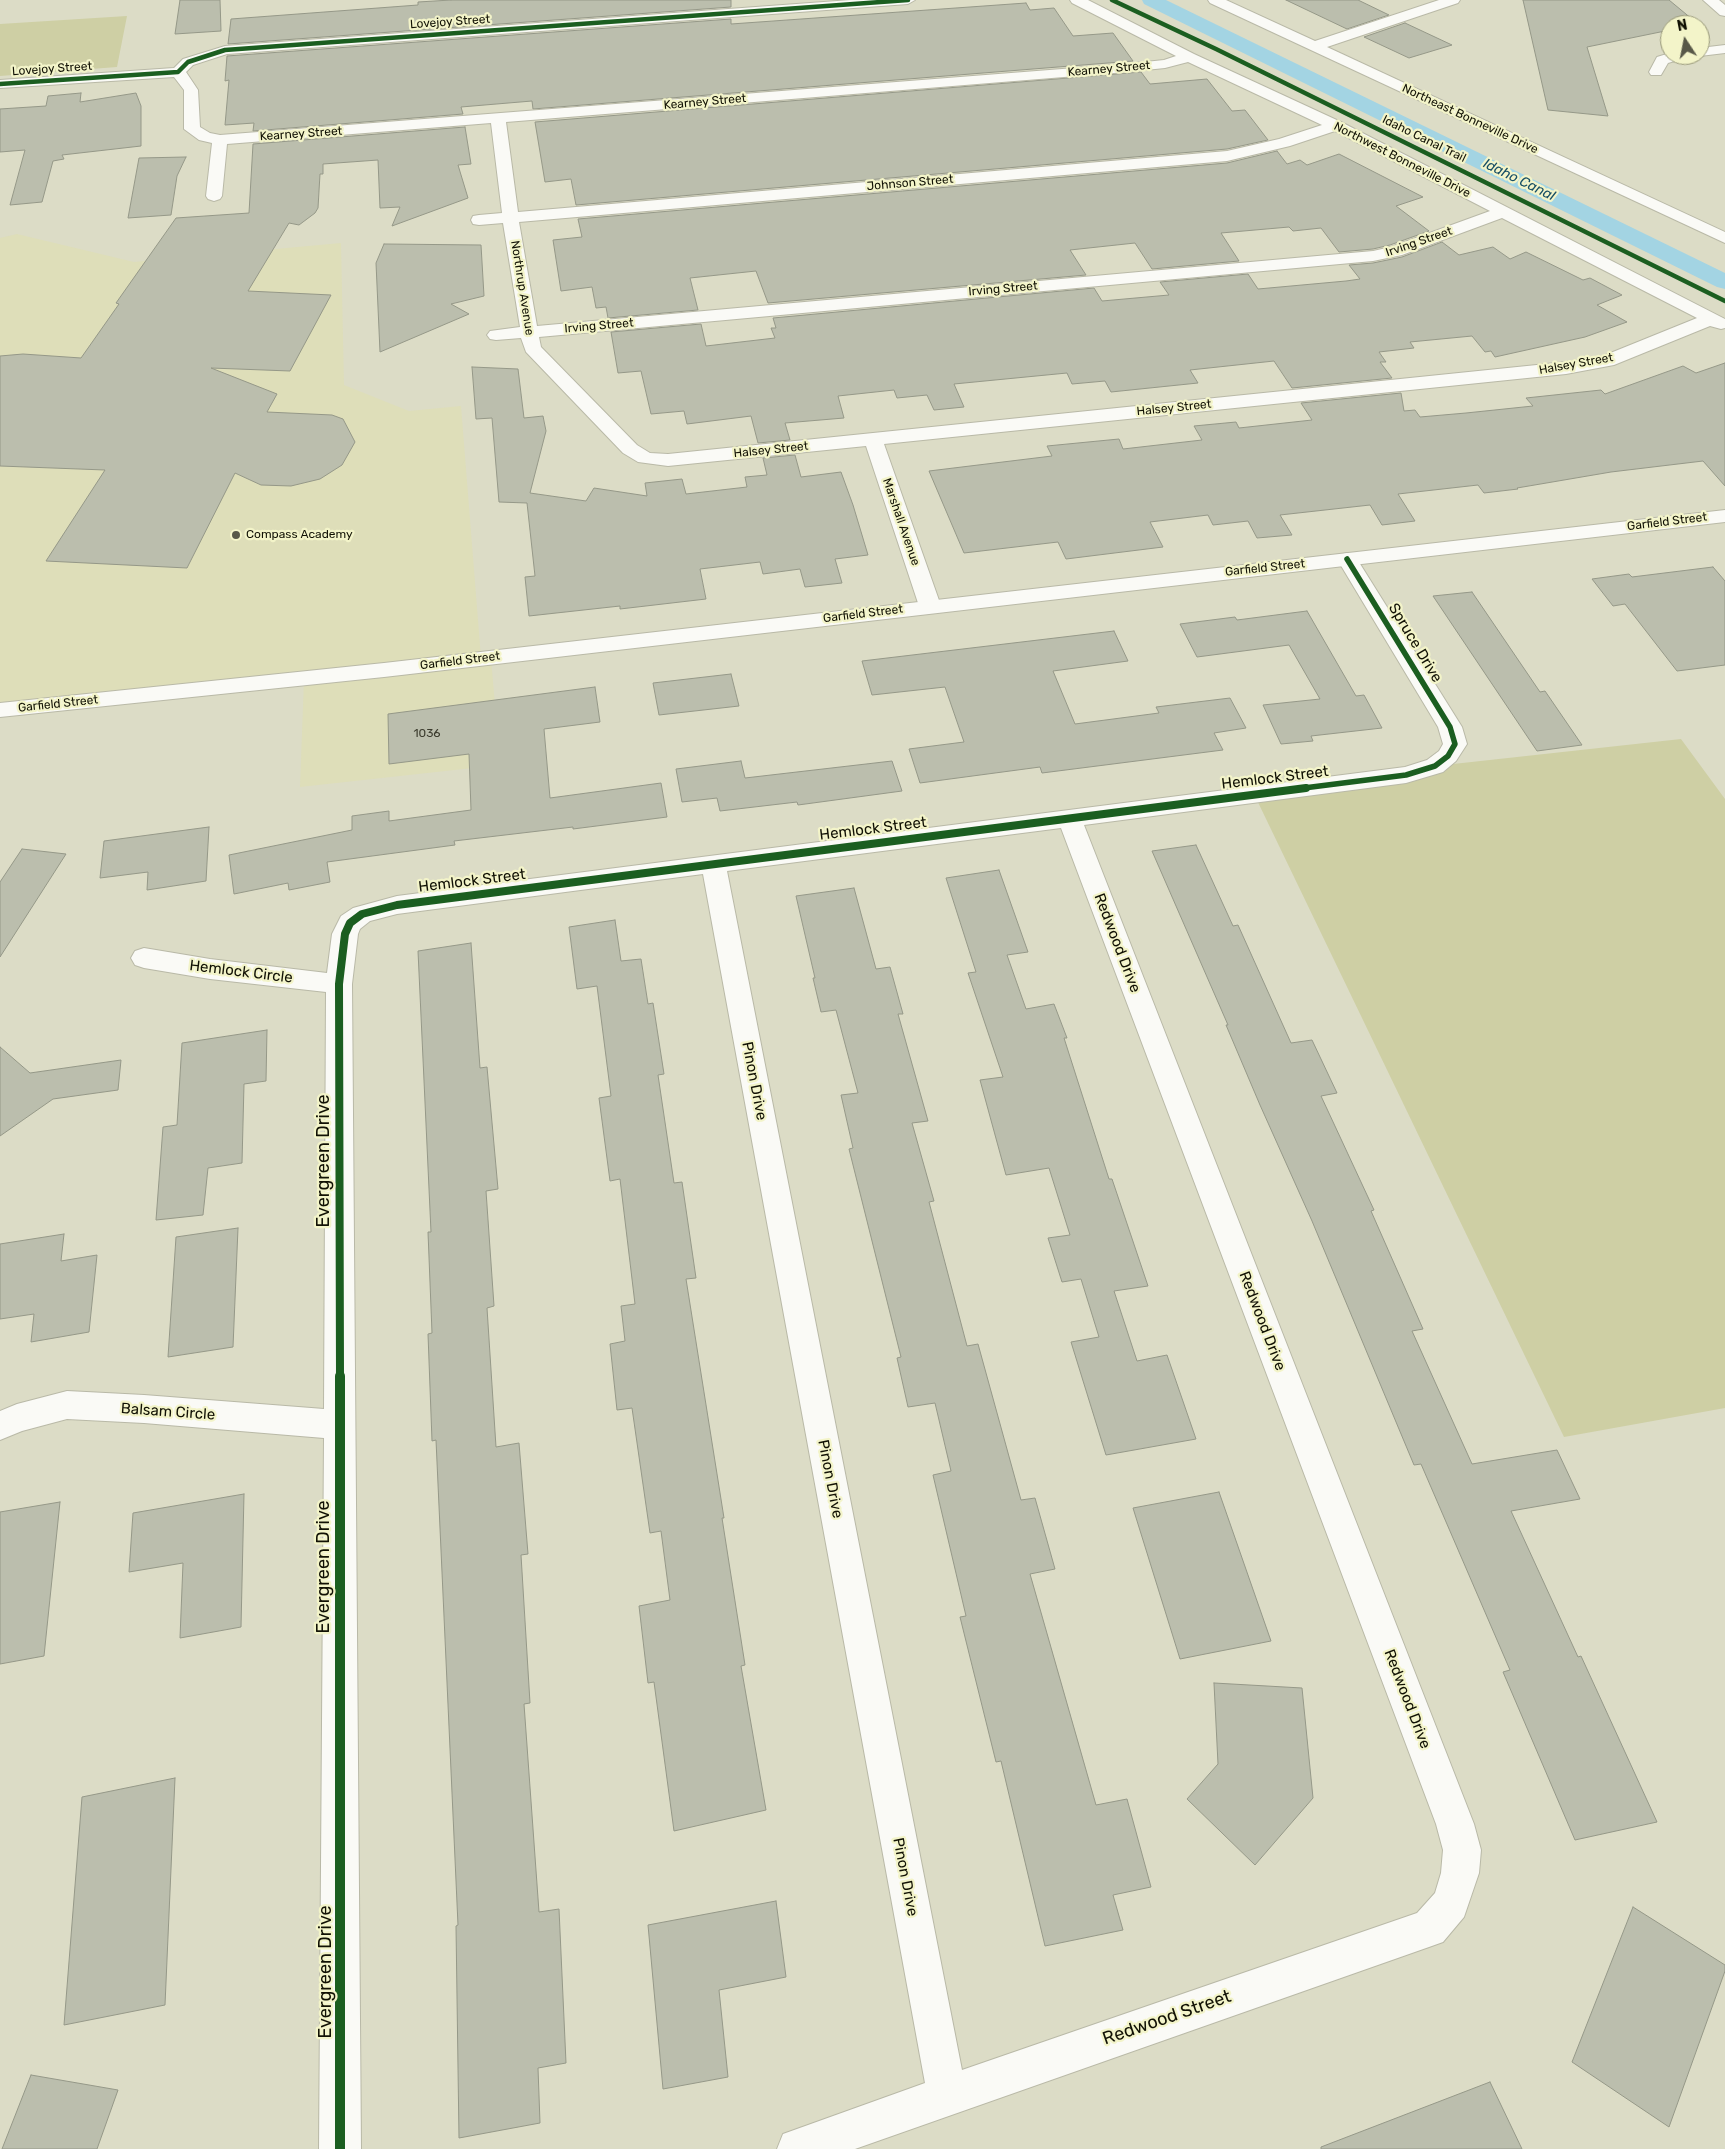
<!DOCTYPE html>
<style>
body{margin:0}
#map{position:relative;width:1725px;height:2149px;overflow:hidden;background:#dcdcc6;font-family:Rubik,sans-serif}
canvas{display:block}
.north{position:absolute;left:1660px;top:15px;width:50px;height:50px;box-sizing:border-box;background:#f3f4c9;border:1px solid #99997a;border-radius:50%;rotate:349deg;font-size:14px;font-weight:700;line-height:20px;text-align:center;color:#111104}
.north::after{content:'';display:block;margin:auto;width:18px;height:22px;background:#585848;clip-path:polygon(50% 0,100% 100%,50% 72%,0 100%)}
</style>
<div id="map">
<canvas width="1725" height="2149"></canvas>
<div class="north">N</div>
</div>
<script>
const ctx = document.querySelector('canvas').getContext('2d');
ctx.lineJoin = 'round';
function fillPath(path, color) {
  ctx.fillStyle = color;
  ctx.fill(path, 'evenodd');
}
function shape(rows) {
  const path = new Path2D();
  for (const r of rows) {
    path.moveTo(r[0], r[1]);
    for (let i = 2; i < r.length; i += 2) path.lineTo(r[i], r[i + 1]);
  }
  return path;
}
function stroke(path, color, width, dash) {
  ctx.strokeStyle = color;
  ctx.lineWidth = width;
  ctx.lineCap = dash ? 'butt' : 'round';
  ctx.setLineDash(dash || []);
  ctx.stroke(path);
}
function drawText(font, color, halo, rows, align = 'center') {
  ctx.font = font + ' Rubik,sans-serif';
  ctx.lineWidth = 4.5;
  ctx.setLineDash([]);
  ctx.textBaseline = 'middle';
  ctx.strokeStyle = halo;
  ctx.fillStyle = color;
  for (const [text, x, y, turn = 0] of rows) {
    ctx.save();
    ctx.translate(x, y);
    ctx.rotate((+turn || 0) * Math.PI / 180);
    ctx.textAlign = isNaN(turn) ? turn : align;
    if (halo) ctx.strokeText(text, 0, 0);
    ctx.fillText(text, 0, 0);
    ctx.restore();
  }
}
fillPath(shape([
 [17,234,134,262,341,243,344,385,409,411,461,406,481,658,491,658,500,765,300,787,304,679,0,710,0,238]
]), '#dedeb9');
fillPath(shape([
 [127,16,117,67,0,76,0,24],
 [1681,739,1725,799,1725,1408,1564,1437,1254,794,1435,766]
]), '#cecfa4');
fillPath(shape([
 [1142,0,1166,0,1725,273,1725,289,1717,287,1144,4,1142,0]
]), '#a3d4e3');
const building = shape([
 [180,0,220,0,221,31,175,34,180,0],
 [451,0,731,0,731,7,228,44,231,19,418,5,418,2,451,0],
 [1286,0,1358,0,1389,15,1347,29,1286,0],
 [1523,0,1669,0,1698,24,1670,25,1670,30,1587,47,1608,116,1548,110,1523,0],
 [1026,3,1030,10,1054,8,1073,36,1113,33,1133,61,533,109,532,101,461,107,463,114,253,131,254,123,225,125,229,80,225,81,227,56,731,19,731,24,1026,3],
 [1405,23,1452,45,1409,58,1364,37,1405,23],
 [1141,72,1150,84,1207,79,1232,111,1245,110,1268,140,1227,149,576,205,571,179,545,182,535,122,1141,72],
 [81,93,80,102,136,93,141,106,141,146,62,155,64,159,53,161,42,202,10,205,25,150,0,152,0,109,46,106,48,96,81,93],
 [465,127,471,164,458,165,468,198,392,226,400,207,380,208,378,160,323,164,323,174,320,174,318,208,315,213,299,225,289,223,248,291,331,295,290,371,211,368,277,394,267,412,332,415,343,419,355,442,342,465,320,479,291,486,261,485,235,473,187,568,46,561,105,470,0,466,0,356,23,354,81,358,119,304,116,303,176,218,249,213,253,144,465,127],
 [1277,151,1287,164,1300,160,1307,165,1339,154,1423,197,1396,206,1429,231,1390,245,1373,249,1339,252,1321,228,1293,231,1289,227,1221,233,1239,261,1152,269,1135,243,1070,250,1086,275,768,303,756,271,690,278,698,310,608,318,606,307,596,308,592,287,561,291,553,240,582,237,578,219,1227,163,1277,151],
 [186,157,177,176,171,215,128,218,139,158,186,157],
 [1442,242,1459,255,1493,247,1510,259,1526,252,1583,280,1590,278,1622,295,1597,305,1627,322,1585,337,1495,357,1491,351,1485,352,1472,336,1410,342,1414,348,1379,352,1386,362,1380,362,1392,378,1292,388,1274,361,1190,370,1198,383,1111,392,1105,381,1072,384,1067,373,954,384,964,407,934,410,927,395,897,398,894,390,838,396,844,418,785,423,790,440,758,443,751,416,687,424,684,411,651,414,641,371,618,373,611,332,701,324,706,346,775,338,771,328,776,328,773,318,1094,288,1102,301,1169,295,1160,282,1248,274,1258,289,1346,281,1360,279,1349,265,1373,263,1402,257,1442,242],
 [384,244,481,245,484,296,451,304,469,314,380,352,376,263,384,244],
 [1725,363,1725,486,1703,461,1611,472,1517,488,1518,489,1484,493,1478,485,1398,494,1415,521,1382,525,1370,505,1280,515,1292,535,1257,538,1248,521,1213,525,1208,515,1150,522,1163,547,1066,559,1058,542,964,553,929,471,1052,456,1047,446,1119,439,1123,449,1202,440,1194,426,1236,422,1239,428,1312,420,1301,403,1401,393,1404,411,1415,410,1420,417,1466,413,1533,406,1526,398,1601,390,1605,394,1683,366,1696,373,1725,363],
 [472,367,518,369,524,418,543,416,546,431,530,493,586,501,594,488,647,496,645,483,682,479,686,494,747,487,745,477,767,475,763,458,795,455,801,477,841,472,853,505,868,555,835,559,842,583,805,587,800,569,763,574,760,562,700,569,706,599,620,609,620,606,529,616,525,577,535,576,527,503,499,502,492,418,476,419,472,367],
 [1713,567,1725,581,1725,665,1677,671,1625,604,1613,606,1592,579,1629,574,1632,577,1713,567],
 [1472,592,1540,692,1545,691,1582,745,1537,751,1433,596,1472,592],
 [1307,611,1356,696,1364,695,1382,728,1311,736,1313,741,1281,744,1263,705,1320,699,1289,645,1197,657,1180,624,1235,617,1237,620,1307,611],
 [1114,631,1128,661,1053,671,1075,724,1159,713,1156,707,1230,698,1246,728,1214,733,1223,750,1042,773,1040,767,920,783,909,749,964,742,945,687,872,695,862,661,1114,631],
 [731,674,739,706,659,715,653,683,731,674],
 [595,687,600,722,544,729,550,798,661,783,667,817,573,829,573,827,454,841,455,845,327,862,330,882,289,890,288,883,234,894,229,855,352,830,352,816,389,811,389,821,471,810,469,754,389,764,388,714,595,687],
 [741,761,745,778,892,761,902,791,798,805,797,802,720,811,717,798,682,802,676,769,741,761],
 [209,827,206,881,147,890,148,872,100,878,104,841,209,827],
 [1196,845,1233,926,1238,925,1291,1043,1312,1040,1337,1093,1321,1096,1374,1210,1371,1211,1423,1329,1412,1331,1472,1464,1557,1450,1580,1499,1511,1511,1578,1657,1581,1656,1657,1822,1575,1840,1503,1672,1510,1670,1421,1464,1414,1465,1312,1221,1260,1105,1226,1025,1228,1025,1152,851,1196,845],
 [22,849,66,854,0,957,0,882,22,849],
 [999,870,1028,952,1007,955,1026,1009,1054,1004,1067,1038,1064,1038,1109,1179,1112,1179,1148,1286,1114,1291,1137,1361,1167,1355,1196,1439,1106,1455,1071,1342,1099,1337,1081,1279,1062,1282,1048,1238,1070,1235,1049,1168,1006,1175,980,1080,1003,1077,968,973,976,972,946,878,999,870],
 [854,888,876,969,890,967,903,1014,898,1014,928,1121,912,1123,934,1201,929,1202,967,1346,978,1344,1021,1500,1035,1498,1055,1569,1030,1574,1096,1805,1127,1799,1151,1887,1113,1895,1123,1930,1045,1946,1001,1761,996,1762,960,1617,966,1616,933,1475,951,1471,935,1403,908,1407,897,1358,901,1357,849,1149,853,1148,841,1095,858,1093,836,1010,821,1012,813,978,815,978,796,896,854,888],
 [615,920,621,961,641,959,648,1004,653,1003,664,1074,658,1075,674,1183,682,1182,696,1278,686,1279,724,1518,722,1518,745,1665,741,1666,766,1810,674,1831,654,1682,648,1683,639,1606,670,1600,661,1531,650,1533,632,1408,617,1410,610,1344,625,1341,621,1306,635,1304,620,1179,610,1181,599,1098,611,1096,597,986,577,989,569,927,615,920],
 [471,943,480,1068,487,1067,498,1189,486,1191,494,1306,487,1308,496,1447,519,1443,528,1554,521,1555,530,1703,524,1704,539,1912,559,1909,566,2063,538,2068,540,2123,459,2138,456,1926,458,1925,436,1440,432,1441,428,1334,432,1333,428,1232,431,1232,418,951,471,943],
 [267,1030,266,1081,244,1084,242,1163,208,1168,203,1215,156,1220,163,1127,177,1125,182,1043,267,1030],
 [0,1047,30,1073,121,1060,118,1090,53,1099,0,1136,0,1047],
 [238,1228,233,1347,168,1357,176,1237,238,1228],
 [64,1234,61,1261,97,1255,89,1332,31,1342,34,1314,0,1319,0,1244,64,1234],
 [1219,1492,1271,1641,1180,1659,1133,1508,1219,1492],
 [244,1494,241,1627,180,1638,183,1563,129,1572,133,1513,244,1494],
 [60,1502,44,1656,0,1664,0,1512,60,1502],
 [1214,1683,1302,1688,1313,1798,1255,1865,1187,1799,1218,1764,1214,1683],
 [175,1778,165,2005,64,2025,82,1797,175,1778],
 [776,1901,786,1977,719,1990,728,2077,663,2089,648,1925,776,1901],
 [1633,1907,1725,1965,1725,1971,1669,2127,1572,2062,1633,1907],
 [31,2075,118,2090,97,2149,2,2149,31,2075],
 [1490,2082,1522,2149,1321,2149,1321,2147,1490,2082]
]);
fillPath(building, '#bbbead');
stroke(building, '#959888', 1);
const minor = shape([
 [851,0,915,0,908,4,227,54,193,65,186,72,198,90,200,127,210,133,220,135,1126,64,1164,60,1176,56,1072,3,1070,0,1088,0,1194,54,1341,122,1725,319,1725,328,1721,329,1710,326,1614,365,1566,374,884,444,941,606,938,611,930,613,922,611,919,606,866,446,668,466,638,462,623,453,526,352,521,338,496,340,490,339,487,335,490,331,520,327,503,223,479,225,473,224,471,220,473,216,479,215,502,213,491,123,227,144,222,196,220,199,214,201,208,199,206,196,212,143,199,140,184,129,184,90,174,77,0,88,0,80,174,68,183,59,225,46,851,0],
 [1188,62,1322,125,1279,139,1227,151,518,212,506,122,1126,72,1165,68,1188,62],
 [1335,131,1490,211,1391,247,1373,251,537,326,519,222,1227,161,1290,146,1335,131],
 [1502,218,1697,318,1603,356,1566,362,668,454,650,453,637,445,541,347,539,337,1373,261,1402,255,1502,218],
 [1208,0,1226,0,1315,41,1439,0,1460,0,1458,3,1327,47,1725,232,1725,243,1210,3,1208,0],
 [1703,0,1719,0,1725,5,1725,16,1720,15,1703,0],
 [1725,45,1725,53,1700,56,1695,55,1700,55,1700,48,1725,45],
 [1670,53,1670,55,1687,55,1685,58,1668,63,1661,75,1651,75,1649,72,1657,57,1670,53],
 [1347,553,1354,555,1357,559,1462,727,1467,744,1456,761,1443,772,1406,783,1084,825,1474,1824,1481,1850,1479,1873,1464,1917,1443,1942,1429,1947,855,2149,777,2149,783,2134,925,2083,703,874,397,914,370,921,360,929,358,934,352,984,361,2149,319,2149,324,1438,144,1423,67,1419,22,1431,0,1440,0,1411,17,1404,67,1391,144,1395,324,1409,326,992,210,979,144,968,135,965,131,958,135,951,144,948,210,959,327,973,332,934,341,916,353,908,397,896,1405,767,1427,760,1439,751,1443,744,1438,727,1337,559,1340,555,1347,553],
 [1061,828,1436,1824,1443,1850,1441,1873,1435,1893,1417,1913,962,2070,727,871,1061,828]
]);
const tertiary = shape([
 [1725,510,1725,522,384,677,0,717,0,703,384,663,1725,510]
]);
stroke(minor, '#b9b9a7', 2);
stroke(tertiary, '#b9b9a7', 2);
fillPath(minor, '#fafaf6');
fillPath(tertiary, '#fafaf6');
stroke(shape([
 [1112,0,1216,49,1725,301],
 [0,84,178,72,188,62,225,50,908,0]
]), '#1b5e20', 4.5);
stroke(shape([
 [1296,789,1406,775,1435,766,1448,756,1455,744,1450,727,1347,559]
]), '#1b5e20', 5.5);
stroke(shape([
 [340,1377,339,984,345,934,350,923,362,914,397,905,1306,788]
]), '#1b5e20', 8);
stroke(shape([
 [340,1376,340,2149]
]), '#1b5e20', 10);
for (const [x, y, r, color] of [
 [236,535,5,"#585848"]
]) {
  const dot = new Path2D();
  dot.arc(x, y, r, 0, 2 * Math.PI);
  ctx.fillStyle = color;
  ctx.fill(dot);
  stroke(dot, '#f3f4c9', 2);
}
drawText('12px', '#111104', '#f3f4c9', [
 ["Lovejoy Street",450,22,-4],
 ["Lovejoy Street",52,69,-4],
 ["Kearney Street",1109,69,-5],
 ["Kearney Street",705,102,-5],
 ["Northeast Bonneville Drive",1470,119,25],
 ["Kearney Street",301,134,-4],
 ["Idaho Canal Trail",1424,139,26],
 ["Northwest Bonneville Drive",1402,160,27],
 ["Johnson Street",910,183,-5],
 ["Irving Street",1419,242,-19],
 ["Northrup Avenue",522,288,81],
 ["Irving Street",1003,289,-5],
 ["Irving Street",599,326,-5],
 ["Halsey Street",1576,364,-10],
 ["Halsey Street",1174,408,-6],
 ["Halsey Street",771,450,-6],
 ["Marshall Avenue",901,522,71],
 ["Garfield Street",1667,522,-7],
 ["Garfield Street",1265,568,-6],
 ["Garfield Street",863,614,-7],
 ["Garfield Street",460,661,-7],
 ["Garfield Street",58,704,-6]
]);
drawText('12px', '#111104', '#f3f4c9', [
 ["Compass Academy",246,535]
], 'left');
drawText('12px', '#3c3c2e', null, [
 ["1036",427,734]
]);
drawText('italic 14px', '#174f65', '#f3f4c9', [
 ["Idaho Canal",1519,180,26]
]);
drawText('15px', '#111104', '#f3f4c9', [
 ["Spruce Drive",1415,643,59],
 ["Hemlock Street",1275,778,-7],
 ["Hemlock Street",873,829,-7],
 ["Hemlock Street",472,881,-7],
 ["Redwood Drive",1117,943,69],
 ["Hemlock Circle",241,972,7],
 ["Pinon Drive",754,1081,79],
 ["Redwood Drive",1262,1321,69],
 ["Balsam Circle",168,1412,4],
 ["Pinon Drive",830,1479,79],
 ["Redwood Drive",1407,1699,69],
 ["Pinon Drive",905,1877,79]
]);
drawText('18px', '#111104', '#f3f4c9', [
 ["Evergreen Drive",324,1161,-90],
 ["Evergreen Drive",324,1567,-90],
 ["Evergreen Drive",326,1972,-90],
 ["Redwood Street",1167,2018,-19]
]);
</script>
